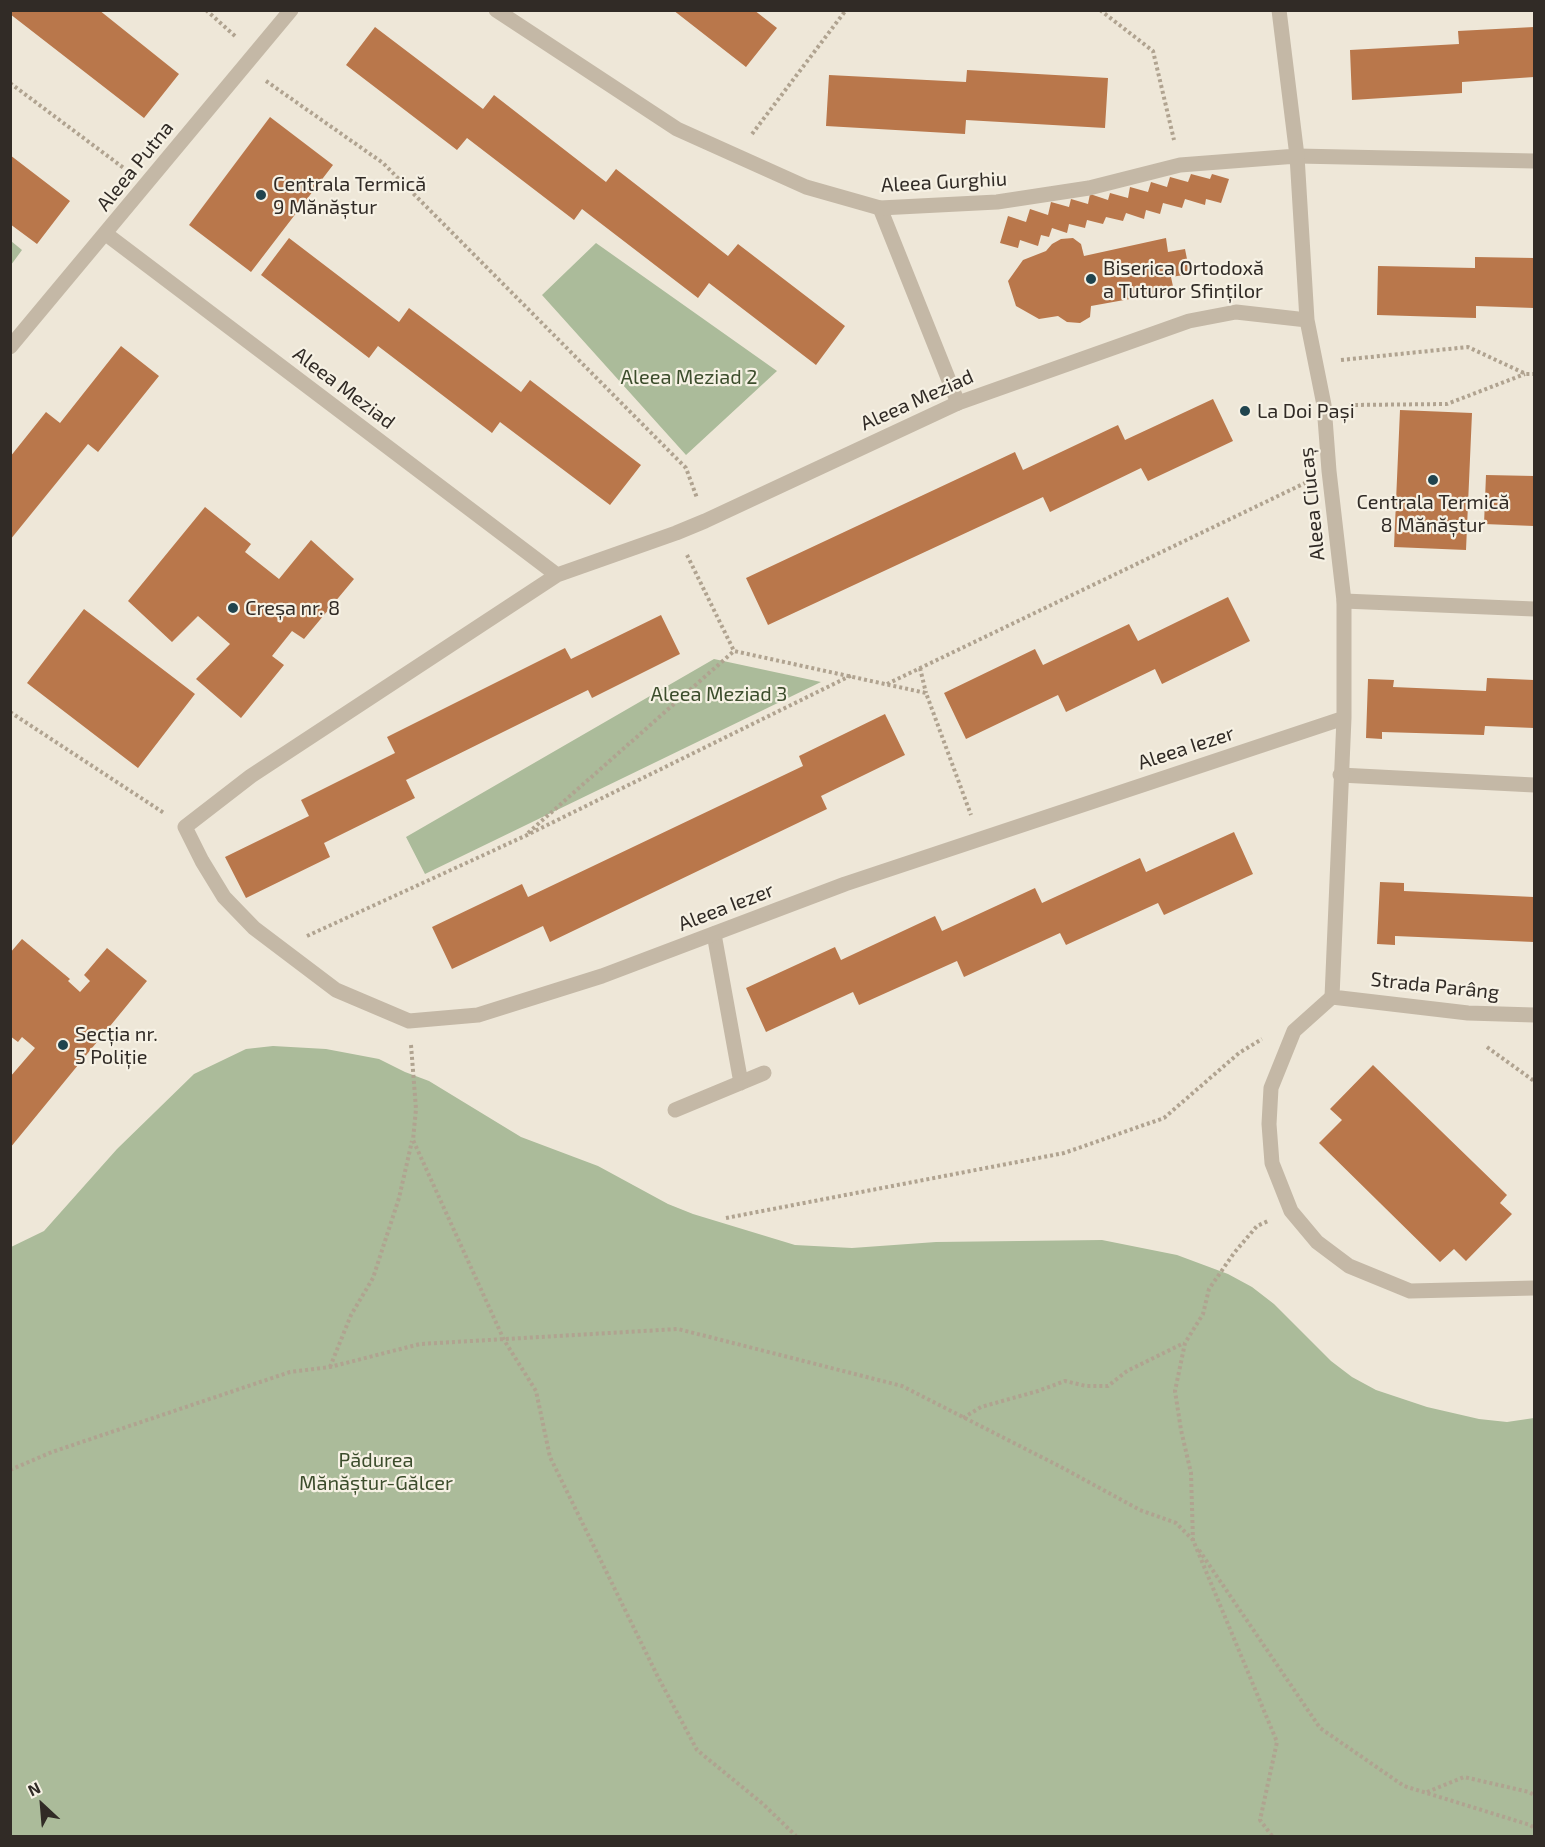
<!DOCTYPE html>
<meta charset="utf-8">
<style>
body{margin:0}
#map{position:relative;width:1545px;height:1847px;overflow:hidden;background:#eee7d8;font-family:"Exo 2",sans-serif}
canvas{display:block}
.frame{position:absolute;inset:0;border:12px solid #312b26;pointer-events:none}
.north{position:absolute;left:12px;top:1775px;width:60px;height:60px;-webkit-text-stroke:4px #f6f1e4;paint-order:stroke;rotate:334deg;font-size:16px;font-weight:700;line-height:24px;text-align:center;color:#312b26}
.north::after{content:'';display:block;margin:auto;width:21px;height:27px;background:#312b26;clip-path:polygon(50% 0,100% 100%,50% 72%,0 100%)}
</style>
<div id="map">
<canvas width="1545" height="1847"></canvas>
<div class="frame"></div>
<div class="north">N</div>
</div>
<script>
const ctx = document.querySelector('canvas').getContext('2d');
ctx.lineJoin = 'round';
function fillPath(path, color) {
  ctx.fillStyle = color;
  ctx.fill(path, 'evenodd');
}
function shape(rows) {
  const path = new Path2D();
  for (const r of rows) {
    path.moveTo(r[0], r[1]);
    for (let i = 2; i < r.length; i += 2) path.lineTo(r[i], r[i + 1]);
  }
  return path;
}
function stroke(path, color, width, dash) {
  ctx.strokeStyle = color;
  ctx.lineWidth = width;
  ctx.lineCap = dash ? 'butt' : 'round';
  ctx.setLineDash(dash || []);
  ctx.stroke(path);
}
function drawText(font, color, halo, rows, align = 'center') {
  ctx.font = font + ' "Exo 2",sans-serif';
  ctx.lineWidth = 4.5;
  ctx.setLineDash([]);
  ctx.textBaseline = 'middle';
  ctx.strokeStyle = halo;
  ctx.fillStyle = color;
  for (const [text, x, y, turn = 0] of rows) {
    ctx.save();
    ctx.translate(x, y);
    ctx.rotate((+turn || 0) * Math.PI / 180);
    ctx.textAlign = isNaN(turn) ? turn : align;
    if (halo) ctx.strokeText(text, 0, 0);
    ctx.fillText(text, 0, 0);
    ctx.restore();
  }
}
fillPath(shape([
 [11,241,22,250,11,265],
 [596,243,777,371,686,455,542,295],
 [714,659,821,682,425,874,406,837],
 [273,1046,326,1049,379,1059,405,1072,429,1081,521,1137,598,1166,668,1204,693,1214,795,1245,852,1248,936,1242,1102,1240,1177,1255,1228,1274,1252,1287,1274,1304,1331,1361,1352,1377,1376,1390,1427,1407,1479,1419,1507,1422,1534,1418,1534,1836,11,1836,11,1247,44,1231,117,1149,194,1074,246,1049]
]), '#abbb9a');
fillPath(shape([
 [10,10,99,10,179,74,144,118,10,14],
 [673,10,754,10,777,28,746,67],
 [375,27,483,109,494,95,606,182,616,169,728,256,738,244,845,326,816,365,709,283,698,298,582,209,574,220,467,138,457,150,346,65],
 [1534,27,1534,77,1462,82,1462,93,1352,100,1350,50,1459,44,1458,31],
 [967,70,1108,78,1105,128,966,120,965,134,826,126,829,75,966,82],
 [270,117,333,165,251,272,189,225],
 [10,155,70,201,37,244,10,224],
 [1191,174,1210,179,1212,174,1229,179,1221,203,1206,199,1205,205,1185,199,1182,208,1163,203,1160,214,1146,210,1144,219,1126,213,1123,221,1106,217,1103,224,1087,220,1085,228,1069,224,1067,233,1052,228,1049,237,1041,235,1038,246,1020,240,1018,248,1000,243,1008,216,1026,222,1030,209,1048,215,1051,202,1069,207,1071,199,1088,204,1090,194,1108,200,1110,193,1128,198,1130,187,1148,192,1151,182,1167,187,1170,177,1188,182],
 [289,238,399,322,409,308,521,392,530,380,641,465,610,505,500,422,492,433,378,346,369,358,261,275],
 [1073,238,1081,244,1084,256,1166,238,1168,252,1185,249,1190,274,1171,277,1174,291,1091,306,1090,317,1080,323,1067,322,1058,316,1039,319,1016,306,1008,281,1023,260,1046,251,1052,244,1061,239],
 [1475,257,1534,258,1534,308,1476,306,1476,318,1377,315,1378,266,1475,268],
 [121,346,159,376,98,452,88,444,10,540,10,457,46,412,60,423],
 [1213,399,1233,441,1148,481,1141,468,1050,512,1043,497,768,625,746,578,1015,452,1023,470,1118,425,1125,440],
 [1400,410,1472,413,1466,550,1394,547],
 [1486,475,1534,476,1534,526,1484,524],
 [205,507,251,544,245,552,279,579,311,540,354,579,304,639,292,631,272,656,284,665,241,718,196,679,230,644,198,616,172,642,128,601],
 [1228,597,1250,641,1162,684,1155,669,1066,712,1058,695,966,739,944,693,1035,649,1043,665,1129,624,1138,641],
 [84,609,195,694,138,768,27,683],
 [661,615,680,654,592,698,588,690,406,780,415,798,324,843,330,857,246,898,225,857,309,816,301,800,395,753,387,737,565,648,571,659],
 [1487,678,1534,680,1534,728,1485,726,1484,735,1382,732,1382,739,1366,738,1368,679,1394,680,1393,687,1486,691],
 [885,714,905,755,821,796,827,809,550,942,543,926,452,969,432,927,522,884,528,897,803,766,799,756],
 [1234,832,1253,874,1164,915,1158,903,1066,945,1060,933,964,977,957,961,859,1005,853,992,766,1032,746,988,835,947,841,960,935,916,942,931,1035,888,1042,903,1140,858,1146,872],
 [1380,882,1404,883,1404,891,1534,897,1534,942,1395,936,1395,945,1377,944],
 [22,939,70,979,68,981,80,992,90,981,84,975,107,948,147,981,10,1148,10,1077,35,1048,22,1037,18,1042,10,1036,10,953],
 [1373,1065,1507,1195,1500,1203,1512,1214,1466,1261,1454,1249,1440,1262,1319,1143,1342,1120,1330,1109]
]), '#b9774b');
stroke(shape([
 [206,10,236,37],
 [1100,10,1153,51,1174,140],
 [266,81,383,163,686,468,697,498],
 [10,83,125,169],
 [752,134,846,10],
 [1341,360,1468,347,1526,374,1534,374],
 [1349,405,1447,404,1525,374],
 [687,555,734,651,926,693,971,815],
 [920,668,926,693],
 [887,684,1305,483],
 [10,712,164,813],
 [528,833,734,651],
 [307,936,525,836,852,675],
 [411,1045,416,1109,413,1140,504,1340,536,1391,550,1457,657,1675,697,1750,763,1804,796,1836],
 [1487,1047,1534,1081],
 [726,1218,1064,1153,1164,1118,1239,1053,1262,1039],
 [330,1367,351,1315,373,1278,399,1198,412,1141],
 [963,1418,981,1407,1038,1391,1065,1381,1086,1386,1108,1386,1127,1371,1184,1343],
 [10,1470,52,1452,290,1372,330,1367,420,1344,678,1329,902,1386,1061,1467,1140,1510,1176,1523,1193,1540,1277,1742,1260,1820,1272,1836],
 [1193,1541,1191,1473,1181,1430,1175,1391,1185,1343,1203,1314,1209,1289,1234,1253,1257,1226,1268,1221],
 [1199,1550,1320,1728,1404,1786,1530,1825,1534,1828],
 [1427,1792,1464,1777,1529,1792,1534,1795]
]), '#b0a390', 4, [3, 3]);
stroke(shape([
 [1297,156,1534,161],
 [880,208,958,403],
 [1344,601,1534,609],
 [1340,775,1534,785],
 [714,934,741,1083],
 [1332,997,1294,1031,1271,1088,1269,1124,1272,1163,1291,1211,1317,1242,1349,1266,1410,1291,1534,1288],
 [675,1110,764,1073]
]), '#c4b8a6', 15);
stroke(shape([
 [496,10,677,129,806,187,880,208,997,202,1089,188,1180,165,1297,156],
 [1279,10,1297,156,1307,320,1324,405,1329,471,1344,601,1344,718,1332,997,1468,1013,1534,1015],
 [106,234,557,575],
 [1307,320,1236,312,1189,321,958,403,705,521,676,533,557,575,251,776,185,827,202,861,224,897,254,928,336,990,409,1021,478,1015,602,976,845,884,1344,718],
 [10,347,291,10]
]), '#c4b8a6', 15);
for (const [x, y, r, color] of [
 [261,195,6,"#20444e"],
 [1091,279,6,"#20444e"],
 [1245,411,6,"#20444e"],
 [1433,480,6,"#20444e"],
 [233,608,6,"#20444e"],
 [63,1045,6,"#20444e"]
]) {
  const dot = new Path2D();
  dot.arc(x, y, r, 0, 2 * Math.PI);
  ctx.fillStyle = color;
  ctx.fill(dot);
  stroke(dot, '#f6f1e4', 2);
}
drawText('20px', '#312b26', '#f6f1e4', [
 ["Aleea Putna",135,166,-51],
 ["Aleea Gurghiu",944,182,-3],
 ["Aleea Meziad",344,388,37],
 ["Aleea Meziad",917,400,-24],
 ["Aleea Ciucaș",1312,504,-96],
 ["Aleea Iezer",1186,748,-18],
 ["Aleea Iezer",726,907,-21],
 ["Strada Parâng",1435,986,6]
]);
drawText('20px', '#312b26', '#f6f1e4', [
 ["Centrala Termică",273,184],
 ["9 Mănăștur",273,207],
 ["Biserica Ortodoxă",1103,268],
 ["a Tuturor Sfinților",1103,291],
 ["La Doi Pași",1257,411],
 ["Centrala Termică",1433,502,"center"],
 ["8 Mănăștur",1433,525,"center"],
 ["Creșa nr. 8",245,608],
 ["Secția nr.",75,1034],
 ["5 Poliție",75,1057]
], 'left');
drawText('20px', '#3c4d2c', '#f6f1e4', [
 ["Aleea Meziad 2",689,377],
 ["Aleea Meziad 3",719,694],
 ["Pădurea",376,1460],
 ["Mănăștur-Gălcer",376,1483]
]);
</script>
